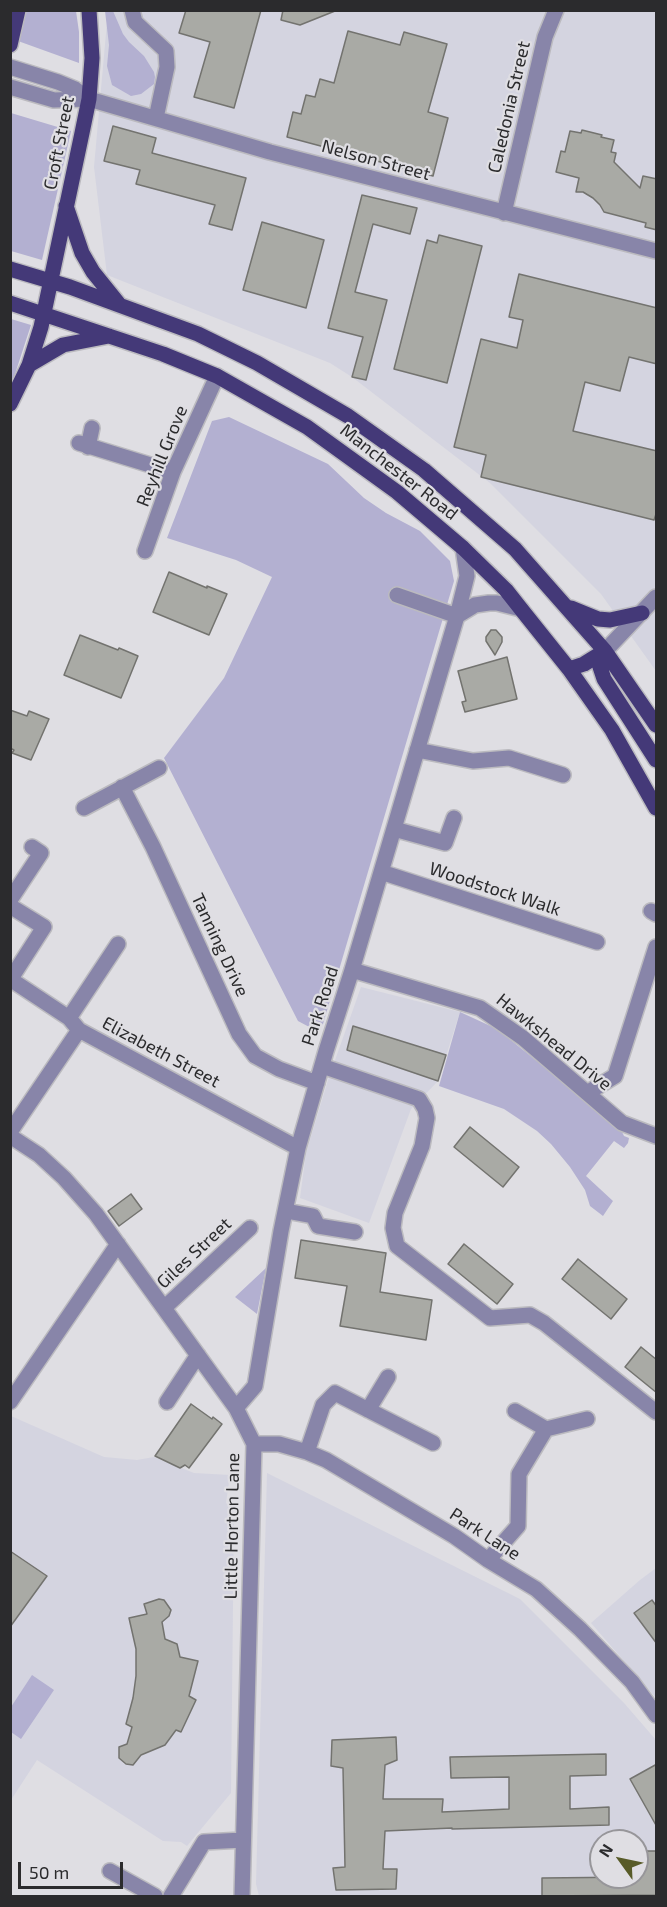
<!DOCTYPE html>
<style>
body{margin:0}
#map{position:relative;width:667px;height:1907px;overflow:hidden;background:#dfdee3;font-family:"Exo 2",sans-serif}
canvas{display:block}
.frame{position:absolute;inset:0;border:12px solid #2b2b2d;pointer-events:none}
.north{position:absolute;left:589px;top:1829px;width:60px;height:60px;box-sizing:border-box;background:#dfdee3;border:2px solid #97969a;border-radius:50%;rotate:303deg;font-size:16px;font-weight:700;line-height:24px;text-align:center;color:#2b2b2d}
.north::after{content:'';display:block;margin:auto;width:21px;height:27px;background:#585b28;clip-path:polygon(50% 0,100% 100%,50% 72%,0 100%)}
.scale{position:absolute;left:18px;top:1862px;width:105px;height:27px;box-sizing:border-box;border:3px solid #2b2b2d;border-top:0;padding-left:8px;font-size:18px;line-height:21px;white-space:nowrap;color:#2b2b2d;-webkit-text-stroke:4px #dfdee3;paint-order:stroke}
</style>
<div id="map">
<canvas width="667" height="1907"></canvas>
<div class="frame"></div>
<div class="north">N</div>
<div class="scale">50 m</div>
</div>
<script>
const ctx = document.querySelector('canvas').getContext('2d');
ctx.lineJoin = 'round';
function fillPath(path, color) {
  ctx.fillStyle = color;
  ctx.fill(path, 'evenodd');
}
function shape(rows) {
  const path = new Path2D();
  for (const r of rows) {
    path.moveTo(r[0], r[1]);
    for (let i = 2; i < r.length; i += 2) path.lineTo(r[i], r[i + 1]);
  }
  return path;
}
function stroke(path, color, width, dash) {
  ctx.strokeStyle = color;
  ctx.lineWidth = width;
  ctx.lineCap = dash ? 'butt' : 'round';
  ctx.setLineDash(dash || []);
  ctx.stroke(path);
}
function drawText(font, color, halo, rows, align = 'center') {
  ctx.font = font + ' "Exo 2",sans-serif';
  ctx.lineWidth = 4.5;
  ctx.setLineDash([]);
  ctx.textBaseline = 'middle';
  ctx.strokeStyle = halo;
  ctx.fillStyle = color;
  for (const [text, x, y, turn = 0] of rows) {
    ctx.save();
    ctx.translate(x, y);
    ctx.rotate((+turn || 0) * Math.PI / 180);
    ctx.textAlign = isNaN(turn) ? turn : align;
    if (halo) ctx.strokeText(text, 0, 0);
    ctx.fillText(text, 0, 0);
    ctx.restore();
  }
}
fillPath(shape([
 [108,11,656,11,656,671,601,594,490,483,352,377,330,363,107,275,94,167],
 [361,987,460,1012,438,1081,411,1109,369,1223,300,1198,306,1153,328,1080],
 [11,1416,104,1457,137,1460,154,1457,194,1473,230,1475,226,1503,234,1510,231,1793,187,1846,181,1842,163,1841,37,1760,11,1800],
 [267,1473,520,1599,624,1703,656,1740,656,1896,259,1896,256,1884],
 [601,1841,637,1841,637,1877,601,1877],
 [656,1568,656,1698,591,1623,640,1580]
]), '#d4d4e0');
fillPath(shape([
 [25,11,76,11,79,32,79,63,18,41],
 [105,11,113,11,123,34,129,42,144,56,154,72,155,77,154,84,141,94,131,96,112,85,107,66,109,45],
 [11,113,71,131,42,260,11,251],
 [11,319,31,325,14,377,11,381],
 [229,417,328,464,364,498,386,513,420,531,450,561,454,581,323,1024,313,1029,298,1021,164,758,224,678,272,577,236,560,167,538,212,421],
 [460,1012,497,1029,620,1128,624,1136,629,1138,628,1143,624,1148,614,1141,586,1176,613,1201,603,1216,590,1206,585,1190,570,1167,551,1144,537,1131,504,1109,439,1086],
 [266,1268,257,1314,235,1297],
 [32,1675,54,1690,21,1739,11,1732,11,1707]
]), '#b3b0d1');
const building = shape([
 [186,10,261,10,234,108,194,97,210,42,179,33,186,10],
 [283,10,335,10,335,11,300,25,281,20,283,10],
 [348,31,400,45,404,32,447,44,428,112,448,118,433,176,287,137,293,112,301,114,306,95,315,97,320,79,334,83,348,31],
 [113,126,156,138,152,153,246,178,232,230,209,224,215,205,136,184,140,170,104,161,113,126],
 [582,130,602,135,601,137,614,140,611,152,616,153,614,162,640,188,643,176,657,179,657,230,645,227,646,223,604,212,600,205,593,198,583,192,576,192,579,178,556,172,561,151,565,152,570,131,581,133,582,130],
 [362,195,417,208,410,234,373,224,355,292,387,300,366,380,352,377,363,337,328,328,362,195],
 [262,222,324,240,306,308,243,290,262,222],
 [439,235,482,246,447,383,394,369,427,240,437,243,439,235],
 [519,274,657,308,657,364,629,357,620,391,585,382,573,431,657,451,657,511,654,520,481,477,486,455,454,447,481,339,517,348,523,320,509,317,519,274],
 [169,572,207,588,207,586,227,594,209,635,153,612,169,572],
 [491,630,496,630,502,637,502,642,495,655,486,641,486,637,491,630],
 [80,635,118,650,119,648,138,656,121,698,64,675,80,635],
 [507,657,517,699,465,712,462,702,466,701,458,671,507,657],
 [10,710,27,716,29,711,49,719,31,760,12,753,14,750,10,748,10,710],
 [353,1026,446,1055,438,1081,347,1050,353,1026],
 [470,1127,519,1167,503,1187,454,1147,470,1127],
 [131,1194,142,1209,119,1226,108,1211,131,1194],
 [301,1240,386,1253,380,1292,432,1300,426,1340,340,1326,347,1286,295,1278,301,1240],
 [464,1244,513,1284,497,1304,448,1264,464,1244],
 [578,1259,627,1299,611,1319,562,1279,578,1259],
 [641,1347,657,1360,657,1393,625,1367,641,1347],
 [191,1404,212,1419,213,1417,222,1424,189,1468,185,1465,180,1468,155,1456,191,1404],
 [10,1551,47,1576,10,1627,10,1551],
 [159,1599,164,1600,171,1610,169,1616,162,1622,165,1639,177,1644,180,1657,198,1661,189,1696,196,1700,181,1732,176,1730,165,1745,141,1755,133,1765,126,1764,119,1758,119,1747,127,1744,132,1727,126,1724,133,1698,136,1676,136,1649,129,1618,147,1614,144,1604,159,1599],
 [652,1600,657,1607,657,1644,634,1613,652,1600],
 [396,1737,397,1760,385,1765,383,1799,443,1799,442,1812,509,1809,509,1777,451,1778,450,1757,606,1754,606,1775,570,1776,570,1809,609,1807,609,1825,452,1829,452,1828,385,1831,383,1869,397,1869,396,1889,336,1890,333,1868,345,1867,343,1768,331,1766,332,1740,396,1737],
 [657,1764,657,1827,630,1779,657,1764],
 [637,1851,657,1851,657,1895,542,1896,542,1878,637,1877,637,1851]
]);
fillPath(building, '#a9aaa5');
stroke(building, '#73736f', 1.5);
const minor = shape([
 [132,10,135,22,166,51,167,67,156,118],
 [10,67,58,82,75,89,89,99],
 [10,87,54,100,89,99,270,152,656,251],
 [504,213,545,37,556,10],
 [79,443,173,472],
 [88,447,92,428],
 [463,548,467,576,457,616,475,605,489,603,497,603,521,609],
 [145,551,173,472,217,376],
 [605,651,656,597],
 [417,750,473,761,509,758,563,775],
 [122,787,153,847,239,1034,255,1056,279,1069,317,1083],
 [84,808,159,768],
 [394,829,445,843,454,818],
 [381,872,597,942],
 [10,900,41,853,32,847],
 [10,906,44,927,10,980],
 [651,911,656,914],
 [352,970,480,1008,523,1038,622,1123,656,1136],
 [10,979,69,1018,79,1030,298,1148],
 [69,1018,118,944],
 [322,1066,419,1099,425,1109,427,1118,422,1146,395,1213,393,1228,397,1246,490,1318,530,1315,544,1323,656,1412],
 [587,1093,615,1076,656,947],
 [10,1132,79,1030],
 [10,1136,39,1155,64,1178,96,1214,236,1408,254,1444,242,1896],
 [286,1211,313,1216,318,1226,355,1232],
 [164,1308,250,1228],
 [10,1402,118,1244],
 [167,1402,198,1355],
 [236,1408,255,1386,281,1231,298,1148,326,1051,352,970,457,616,397,595],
 [368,1410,388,1377],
 [515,1411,546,1429],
 [254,1444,279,1444,307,1452,326,1460,454,1536,488,1560,536,1589,580,1629,632,1682,656,1715],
 [307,1452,323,1405,335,1393,433,1443],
 [488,1560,518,1526,519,1474,546,1429,587,1419],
 [110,1871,155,1896],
 [171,1896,204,1842,243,1840]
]);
const major = shape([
 [10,45,18,10],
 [66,206,82,253,93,272,118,303],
 [10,269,70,287,198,334,257,363,348,416,424,470,515,549,605,651,656,725],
 [10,303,163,354,217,376,307,427,397,492,463,548,506,590,521,609,569,669,612,730,656,808],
 [29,365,63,345,109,336],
 [10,404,29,365,41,327,82,133,89,99,92,58,89,10],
 [571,608,598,619,610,620,642,613],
 [605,651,601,658,600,667,604,679,656,760],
 [569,669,584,664,605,651]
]);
stroke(minor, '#bbbabf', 18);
stroke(major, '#bbbabf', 18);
stroke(minor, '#8885a9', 15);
stroke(major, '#443978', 15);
drawText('18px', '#2b2b2d', '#dfdee3', [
 ["Caledonia Street",509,107,-77],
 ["Croft Street",59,143,-79],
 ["Nelson Street",376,160,15],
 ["Reyhill Grove",162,456,-68],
 ["Manchester Road",399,472,38],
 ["Woodstock Walk",495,889,18],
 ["Tanning Drive",220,945,65],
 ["Park Road",320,1006,-72],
 ["Hawkshead Drive",554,1042,39],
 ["Elizabeth Street",161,1052,28],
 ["Giles Street",194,1253,-43],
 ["Little Horton Lane",232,1526,-89],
 ["Park Lane",485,1534,33]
]);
</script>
